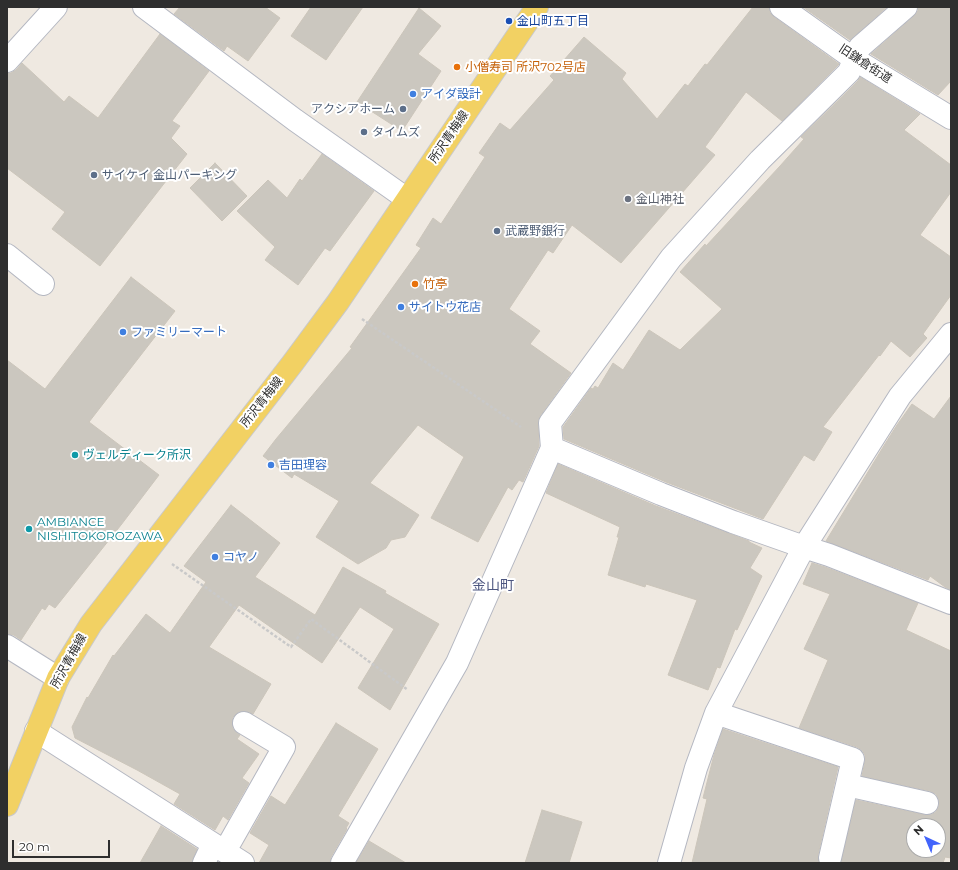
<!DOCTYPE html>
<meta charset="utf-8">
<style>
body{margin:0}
#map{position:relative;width:958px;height:870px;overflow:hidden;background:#efe9e1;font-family:Montserrat,sans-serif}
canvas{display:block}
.frame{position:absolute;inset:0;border:8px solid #2e2e2e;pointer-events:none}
.north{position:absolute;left:906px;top:818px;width:40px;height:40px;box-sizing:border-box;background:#fff;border:1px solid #ababab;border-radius:50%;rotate:316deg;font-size:11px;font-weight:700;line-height:16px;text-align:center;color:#2e2e2e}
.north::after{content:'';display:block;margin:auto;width:14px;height:18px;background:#4264fb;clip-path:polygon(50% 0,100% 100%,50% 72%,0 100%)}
.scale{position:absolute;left:12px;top:840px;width:98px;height:18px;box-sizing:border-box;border:2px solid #2e2e2e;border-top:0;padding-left:5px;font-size:12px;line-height:14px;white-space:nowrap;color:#2e2e2e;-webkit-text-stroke:3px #fff;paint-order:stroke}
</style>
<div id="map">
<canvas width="958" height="870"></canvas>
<div class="frame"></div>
<div class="north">N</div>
<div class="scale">20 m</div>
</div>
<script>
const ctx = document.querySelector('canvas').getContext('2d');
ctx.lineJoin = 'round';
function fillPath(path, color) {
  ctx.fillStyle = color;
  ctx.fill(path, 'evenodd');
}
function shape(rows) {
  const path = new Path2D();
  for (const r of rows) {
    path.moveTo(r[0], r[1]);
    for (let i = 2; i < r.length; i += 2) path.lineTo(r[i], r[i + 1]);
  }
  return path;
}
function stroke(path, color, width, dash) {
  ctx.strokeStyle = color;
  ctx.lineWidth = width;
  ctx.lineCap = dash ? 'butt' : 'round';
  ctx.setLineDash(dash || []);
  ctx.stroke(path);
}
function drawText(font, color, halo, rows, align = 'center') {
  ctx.font = font + ' Montserrat,"Noto Sans JP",sans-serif';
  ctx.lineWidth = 4;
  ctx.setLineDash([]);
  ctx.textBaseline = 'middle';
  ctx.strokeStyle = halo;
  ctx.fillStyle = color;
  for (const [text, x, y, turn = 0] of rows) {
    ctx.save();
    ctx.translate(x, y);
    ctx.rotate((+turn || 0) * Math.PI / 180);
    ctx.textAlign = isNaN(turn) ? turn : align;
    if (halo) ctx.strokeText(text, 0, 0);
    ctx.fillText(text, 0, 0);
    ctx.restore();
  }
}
const building = shape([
 [180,7,265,7,280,18,248,61,227,46,224,51,174,14,180,7],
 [311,7,363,7,326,60,291,36,311,7],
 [753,7,769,7,770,13,774,17,839,64,782,121,746,92,705,147,715,155,621,263,572,225,553,253,548,250,509,309,540,331,530,344,571,373,540,416,538,424,539,446,523,482,519,480,512,490,508,487,478,542,431,518,464,457,418,425,370,483,419,515,405,537,391,540,386,548,358,564,316,537,339,501,294,474,292,478,263,456,276,439,352,348,350,347,421,248,416,245,433,218,441,224,485,157,479,153,500,123,510,130,554,80,550,76,584,37,626,73,622,79,657,119,685,84,688,86,705,64,707,65,753,7],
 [803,7,887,7,850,40,803,7],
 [918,7,951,7,951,81,938,95,871,54,914,16,918,11,918,7],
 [419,8,441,26,418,54,441,71,402,131,357,102,419,8],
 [160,34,209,71,172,121,180,126,171,138,187,154,100,266,52,229,65,212,7,168,7,73,11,73,16,70,22,63,64,102,69,96,98,118,160,34],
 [860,77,920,114,904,130,951,165,951,192,920,235,951,257,951,295,923,334,927,338,910,357,891,341,880,356,879,355,823,427,832,432,814,461,804,455,763,519,666,482,564,439,563,427,591,388,593,389,595,386,598,388,613,363,623,370,649,330,680,350,722,309,680,272,705,244,706,246,780,166,804,139,801,137,858,81,860,77],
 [322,154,374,191,330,251,325,248,298,285,265,260,275,247,237,211,268,180,287,198,300,179,302,181,322,154],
 [215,163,247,196,222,221,190,188,215,163],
 [131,277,175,311,89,422,159,475,121,525,55,608,49,604,45,610,42,608,21,640,14,635,7,634,7,360,45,389,131,277],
 [951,396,951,590,945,587,930,576,928,580,826,541,885,444,897,425,912,404,934,419,951,396],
 [558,464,656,506,749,541,749,542,762,548,750,568,762,576,737,630,735,629,720,668,717,667,708,690,668,675,697,600,646,584,645,587,608,575,619,537,617,537,620,527,546,493,558,464],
 [231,505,280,543,255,577,315,615,343,567,386,591,385,593,439,624,390,710,358,688,394,629,360,607,322,663,239,605,209,647,271,684,253,714,244,711,238,712,233,717,232,722,233,729,240,735,237,739,259,754,242,778,249,783,228,820,223,816,215,830,174,804,180,794,137,770,75,738,72,727,87,697,88,698,113,655,114,656,146,614,170,633,206,582,184,566,231,505],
 [812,563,825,567,918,603,906,630,951,651,951,858,945,857,943,863,841,863,856,800,925,815,931,815,936,812,939,806,939,800,936,794,930,791,862,776,865,761,865,755,862,750,857,747,799,728,828,660,804,649,830,594,803,584,812,563],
 [914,826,938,826,938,850,914,850,914,826],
 [336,723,378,749,338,816,349,823,346,828,347,829,331,857,330,863,259,863,269,845,250,833,271,796,285,805,336,723],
 [723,729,838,767,818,855,819,863,692,863,707,799,703,798,714,755,723,729],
 [542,810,582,822,569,863,525,863,542,810],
 [161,826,197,849,193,858,192,863,140,863,161,826],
 [369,841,406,863,356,863,369,841]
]);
fillPath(building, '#cbc7bf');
stroke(building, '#cbc5ba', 1);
const minor = shape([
 [144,7,295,120,407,199],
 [781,7,854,59,951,118],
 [7,61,56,7],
 [7,255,43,284],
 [552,448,661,494,733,522,804,547,829,555,951,603],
 [7,646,58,678],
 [716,713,853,759,830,858],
 [36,731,243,863],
 [847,785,927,803],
 [225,851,284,747,244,723],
 [204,863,213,844],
 [342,863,457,663,552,448,550,423,671,258,760,160,849,72,854,59,860,47,906,7],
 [669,863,696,768,716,713,804,547,900,396,951,334]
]);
const major = shape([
 [7,805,58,678,91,624,292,364,338,302,537,7]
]);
stroke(minor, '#b4b7c1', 24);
stroke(major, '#c9c9c9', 24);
stroke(shape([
 [362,319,521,427],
 [172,564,291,647,311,619,408,690]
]), '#c9c9c9', 2.5, [3, 2]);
stroke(minor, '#fff', 22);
stroke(major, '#f2d163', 22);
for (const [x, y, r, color] of [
 [509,21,4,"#1a4fb4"],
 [457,67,4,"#e8710a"],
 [413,94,4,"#3f7fe0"],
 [403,109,4,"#5c6f8a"],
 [364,132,4,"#5c6f8a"],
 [94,175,4,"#5c6f8a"],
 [628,199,4,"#6b7280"],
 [497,231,4,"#5c6f8a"],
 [415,284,4,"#e8710a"],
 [401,307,4,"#3f7fe0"],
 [123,332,4,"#3f7fe0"],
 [75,455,4,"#0f9aa8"],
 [271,465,4,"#3f7fe0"],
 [29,529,4,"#0f9aa8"],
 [215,557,4,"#3f7fe0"]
]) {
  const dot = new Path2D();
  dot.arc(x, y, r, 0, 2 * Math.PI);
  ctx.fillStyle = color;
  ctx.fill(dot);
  stroke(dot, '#fff', 1.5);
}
drawText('12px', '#164399', '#fff', [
 ["金山町五丁目",517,21]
], 'left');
drawText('12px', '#2e2e2e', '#fff', [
 ["旧鎌倉街道",865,64,33],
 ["所沢青梅線",449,137,-56],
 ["所沢青梅線",262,402,-52],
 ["所沢青梅線",69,661,-61]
]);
drawText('12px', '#c56008', '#fff', [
 ["小僧寿司 所沢702号店",465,67],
 ["竹亭",423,284]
], 'left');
drawText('12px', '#366cbe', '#fff', [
 ["アイダ設計",421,94],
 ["サイトウ花店",409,307],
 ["ファミリーマート",131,332],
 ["吉田理容",279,465],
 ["コヤノ",223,557]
], 'left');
drawText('12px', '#4e5e75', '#fff', [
 ["アクシアホーム",395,109,"right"],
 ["タイムズ",372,132],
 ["サイケイ 金山パーキング",102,175],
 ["武蔵野銀行",505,231]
], 'left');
drawText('12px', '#5b616d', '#fff', [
 ["金山神社",636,199]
], 'left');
drawText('12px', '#0d838f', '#fff', [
 ["ヴェルディーク所沢",83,455],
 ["AMBIANCE",37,522],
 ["NISHITOKOROZAWA",37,536]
], 'left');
drawText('14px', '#4d5680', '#fff', [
 ["金山町",493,586]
]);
</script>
